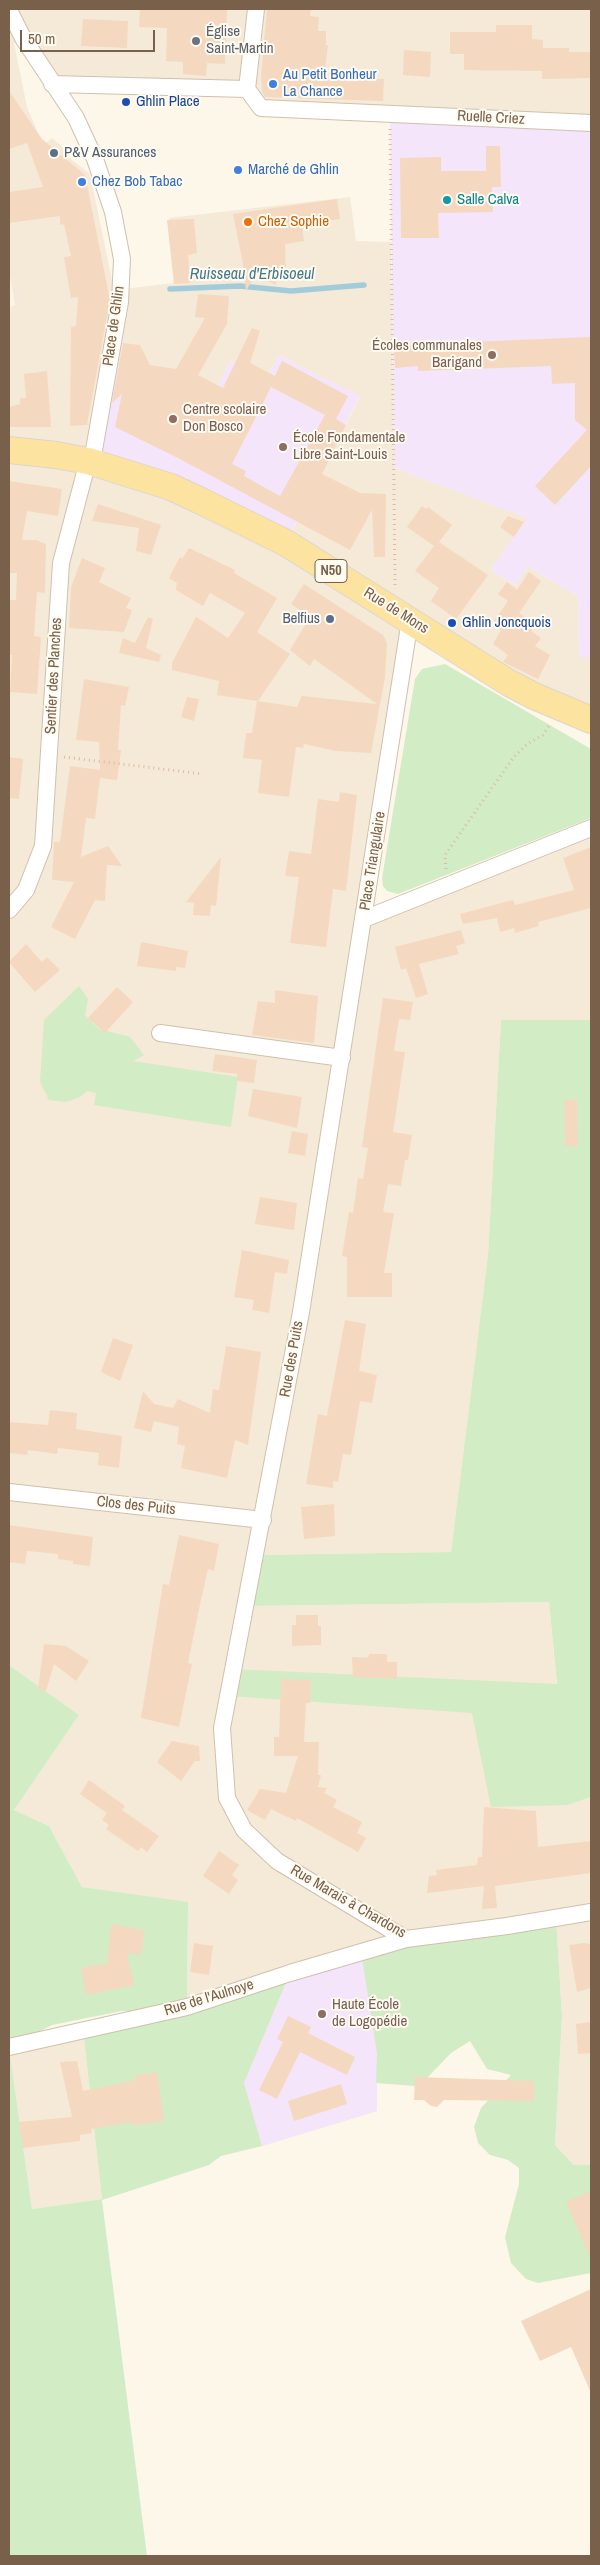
<!DOCTYPE html>
<meta charset="utf-8">
<style>
body{margin:0}
#map{position:relative;width:600px;height:2565px;overflow:hidden;background:#fdf7e9;font-family:"Archivo Narrow",sans-serif}
canvas{display:block}
.frame{position:absolute;inset:0;border:10px solid #79604b;pointer-events:none}
.scale{position:absolute;left:20px;top:30px;width:135px;height:22px;box-sizing:border-box;border:2px solid #79604b;border-top:0;padding-left:6px;font-size:15px;line-height:18px;white-space:nowrap;color:#79604b;-webkit-text-stroke:4px #fffbf0;paint-order:stroke}
</style>
<div id="map">
<canvas width="600" height="2565"></canvas>
<div class="frame"></div>
<div class="scale">50 m</div>
</div>
<script>
const ctx = document.querySelector('canvas').getContext('2d');
ctx.lineJoin = 'round';
function fillPath(path, color) {
  ctx.fillStyle = color;
  ctx.fill(path, 'evenodd');
}
function shape(rows) {
  const path = new Path2D();
  for (const r of rows) {
    path.moveTo(r[0], r[1]);
    for (let i = 2; i < r.length; i += 2) path.lineTo(r[i], r[i + 1]);
  }
  return path;
}
function stroke(path, color, width, dash) {
  ctx.strokeStyle = color;
  ctx.lineWidth = width;
  ctx.lineCap = dash ? 'butt' : 'round';
  ctx.setLineDash(dash || []);
  ctx.stroke(path);
}
function drawText(font, color, halo, rows, align = 'center') {
  ctx.font = font + ' "Archivo Narrow",sans-serif';
  ctx.lineWidth = 4;
  ctx.setLineDash([]);
  ctx.textBaseline = 'middle';
  ctx.strokeStyle = halo;
  ctx.fillStyle = color;
  for (const [text, x, y, turn = 0] of rows) {
    ctx.save();
    ctx.translate(x, y);
    ctx.rotate((+turn || 0) * Math.PI / 180);
    ctx.textAlign = isNaN(turn) ? turn : align;
    if (halo) ctx.strokeText(text, 0, 0);
    ctx.fillText(text, 0, 0);
    ctx.restore();
  }
}
fillPath(shape([
 [9,9,591,9,591,123,261,108,247,89,52,84,23,38,14,43,27,107,43,145,52,138,68,152,66,155,90,174,114,290,174,283,169,218,350,197,356,241,391,242,394,468,528,518,490,570,515,585,528,567,578,596,579,657,591,657,591,720,534,696,509,683,410,621,365,918,591,828,591,1020,501,1021,488,1255,451,1552,255,1555,245,1606,549,1602,568,1805,591,1797,591,2165,574,2165,555,2145,562,2016,556,1918,406,1939,361,1952,377,2054,377,2111,262,2146,244,2083,290,1973,187,2007,188,1903,82,1887,49,1826,14,1810,79,1715,9,1665,9,308,15,305,9,271],
 [279,355,360,397,286,543,172,487,88,461,94,450,110,360,129,366,188,394,193,385,213,395,231,360,266,379],
 [83,2030,102,2199,32,2209,9,2047]
]), '#f5ead7');
fillPath(shape([
 [390,114,591,123,591,657,579,657,578,596,528,567,515,585,490,570,527,518,394,468],
 [279,355,360,396,286,543,94,450,110,360,213,395,231,360,266,379],
 [361,1952,377,2054,377,2111,262,2146,244,2083,290,1973]
]), '#f4e5fa');
fillPath(shape([
 [445,664,591,749,591,818,398,894,387,891,383,886,382,878,415,679,422,669],
 [79,986,88,999,85,1015,99,1029,130,1037,144,1055,133,1061,238,1077,231,1127,94,1105,96,1093,87,1091,80,1097,66,1102,49,1100,40,1082,44,1020],
 [501,1020,591,1020,591,1797,568,1805,491,1807,472,1713,228,1696,233,1669,557,1684,549,1602,245,1606,255,1555,451,1552,488,1255],
 [9,1665,79,1715,14,1810,49,1826,82,1887,188,1902,187,2007,290,1973,244,2083,262,2146,221,2156,209,2165,102,2200,147,2556,9,2556],
 [122,2011,157,2013,83,2030,102,2199,32,2209,9,2047,52,2025],
 [556,1918,562,2016,555,2145,574,2165,591,2165,591,2273,538,2283,526,2279,511,2263,505,2237,519,2184,519,2168,508,2160,490,2155,478,2143,474,2127,481,2108,511,2075,487,2069,470,2041,451,2053,427,2078,415,2086,376,2083,377,2054,361,1952]
]), '#d2ecc6');
stroke(shape([
 [170,289,240,286,291,291,364,285]
]), '#a2ccdb', 5.5);
fillPath(shape([
 [140,9,227,9,225,64,207,63,206,76,183,74,183,62,166,61,167,28,139,27],
 [267,9,311,9,310,16,319,17,318,31,326,31,326,45,328,45,324,78,384,79,383,101,265,97,262,92,261,75],
 [83,19,128,21,127,48,81,46],
 [496,25,532,25,532,39,543,40,543,48,569,48,569,52,591,52,591,78,542,79,542,71,464,70,464,54,450,54,450,32,496,32],
 [404,50,431,52,430,77,403,75],
 [9,91,42,139,85,175,110,300,87,425,70,426,71,327,76,326,78,297,71,298,64,257,71,256,64,224,60,225,60,216,9,223,9,192,43,187,27,143,9,149],
 [486,146,500,146,501,187,492,187,493,212,438,213,439,238,401,238,400,158,441,157,441,171,486,171],
 [337,199,340,219,302,224,304,241,285,244,286,276,276,276,276,285,255,275,246,291,244,269,233,214],
 [194,219,197,253,188,255,190,283,174,284,167,220],
 [198,294,229,296,227,324,198,375,223,388,252,328,260,331,250,363,275,376,282,361,348,396,336,419,346,425,322,474,360,493,386,494,385,557,374,557,372,510,350,550,178,458,115,427,122,394,112,403,123,343,140,345,150,365,176,369,205,318,195,317],
 [271,387,325,415,280,496,244,476,246,471,232,464],
 [591,337,591,466,555,505,535,486,587,430,575,420,575,383,552,384,551,366,418,371,418,366,395,368,394,345],
 [47,371,51,427,9,427,9,407,20,404,20,398,26,398,24,374],
 [9,481,62,489,58,516,27,511,22,540,36,540,46,544,45,593,37,592,34,636,41,637,37,694,10,692,12,655,9,655,9,600,16,600,17,573,9,573],
 [98,504,161,525,151,555,136,551,139,528,92,521],
 [422,506,426,509,428,507,452,525,439,542,488,575,456,619,431,601,439,588,415,571,434,546,407,527],
 [508,516,524,522,514,537,500,527],
 [189,548,235,570,234,573,277,598,257,632,290,654,258,701,297,707,302,696,377,704,314,659,310,666,290,650,310,617,291,604,304,584,383,635,387,643,385,677,371,753,336,751,304,744,303,748,296,747,289,797,258,793,262,760,243,758,246,733,252,733,257,701,217,695,219,681,172,670,172,663,196,617,228,638,245,613,210,593,203,606,176,590,177,583,169,578,180,557,182,559],
 [82,558,105,568,99,582,131,598,126,608,132,610,124,632,69,628,71,587],
 [529,572,541,581,519,613,536,624,531,631,541,638,535,646,550,655,538,679,503,662,508,655,493,644,501,630,498,628,500,625,494,621,508,601,498,594,507,582,517,590],
 [148,617,153,619,146,648,161,655,159,662,119,653,123,638,135,643],
 [84,679,129,687,125,706,121,705,118,750,121,750,117,780,100,778,95,819,86,818,81,857,108,846,122,866,107,865,105,901,95,900,75,939,51,927,74,882,52,880,54,842,60,842,70,766,100,770,99,742,76,740],
 [187,697,199,699,194,721,181,717],
 [9,757,23,759,19,799,9,798],
 [340,792,357,795,346,891,333,889,326,947,290,943,299,877,285,876,289,851,311,854,318,799,339,802],
 [591,847,591,908,538,922,539,926,515,933,514,928,500,932,497,918,463,924,460,914,513,900,515,905,574,890,563,858],
 [221,857,216,906,211,905,210,916,193,915,194,903,186,902],
 [461,930,465,943,456,946,459,954,419,964,428,994,416,998,406,968,401,970,395,947],
 [141,942,188,951,185,968,176,967,176,971,137,966],
 [26,944,42,962,47,957,60,970,35,992,9,962],
 [117,987,133,1002,105,1033,88,1018],
 [275,990,318,996,314,1043,252,1035,258,1001,275,1003],
 [383,998,413,1002,410,1020,399,1019,394,1051,405,1052,393,1132,412,1135,408,1160,405,1160,401,1186,388,1184,383,1212,394,1213,384,1273,392,1273,392,1297,347,1297,347,1257,342,1256,349,1212,353,1213,358,1178,363,1179,368,1148,362,1147],
 [215,1054,257,1060,254,1083,237,1081,237,1074,212,1071],
 [253,1089,302,1097,297,1128,248,1116],
 [577,1099,578,1146,565,1146,564,1100],
 [292,1131,308,1134,305,1156,288,1153],
 [260,1197,297,1203,294,1230,255,1224],
 [242,1250,289,1260,287,1274,275,1272,269,1313,252,1310,254,1300,234,1297],
 [345,1320,366,1324,359,1371,377,1375,372,1403,360,1401,351,1455,343,1454,338,1482,333,1481,333,1488,306,1484,318,1414,327,1416],
 [113,1338,133,1345,120,1381,101,1372],
 [226,1346,261,1352,248,1445,235,1440,227,1478,181,1468,185,1446,177,1444,179,1427,154,1421,151,1432,134,1428,143,1391,154,1404,173,1408,178,1399,210,1413,213,1389,219,1390],
 [50,1410,77,1413,76,1429,122,1436,119,1468,98,1465,99,1453,58,1448,57,1454,28,1450,27,1455,9,1453,9,1422,48,1425],
 [334,1504,335,1536,304,1539,301,1507],
 [9,1525,93,1537,90,1566,73,1564,73,1561,58,1559,58,1554,27,1551,25,1564,9,1562],
 [179,1535,219,1544,214,1571,208,1569,199,1609,188,1663,192,1664,179,1727,141,1718,163,1584,169,1585],
 [296,1615,318,1615,318,1626,321,1626,321,1645,292,1646,292,1625,296,1625],
 [44,1644,66,1646,89,1661,76,1681,54,1664,46,1691,38,1689],
 [369,1654,387,1654,387,1662,397,1662,397,1679,353,1677,352,1657,368,1658],
 [281,1679,311,1680,310,1703,306,1703,304,1742,319,1742,318,1775,321,1775,318,1787,327,1788,324,1793,337,1800,333,1807,362,1822,357,1833,366,1838,358,1852,297,1818,296,1821,271,1809,265,1820,247,1810,260,1789,286,1793,298,1756,274,1756,274,1737,279,1737],
 [172,1741,199,1746,200,1761,195,1761,181,1781,157,1762],
 [89,1780,125,1806,122,1810,159,1836,147,1852,141,1847,138,1851,106,1829,109,1825,102,1820,107,1813,80,1794],
 [484,1807,536,1811,538,1847,591,1841,591,1873,495,1886,497,1908,482,1909,484,1886,427,1893,429,1876,437,1875,436,1870,477,1865,478,1857,482,1857],
 [219,1851,239,1865,232,1875,238,1880,229,1894,203,1876],
 [111,1924,144,1930,141,1955,127,1953,134,1985,86,1995,81,1968,107,1963],
 [194,1943,213,1946,209,1975,190,1972],
 [584,1943,591,1944,591,1988,577,1992,569,1945],
 [288,2016,311,2027,308,2033,355,2057,347,2075,300,2052,277,2099,259,2090,283,2042,277,2039],
 [591,2022,591,2053,578,2054,576,2024],
 [77,2061,83,2091,135,2080,135,2075,157,2072,164,2121,134,2125,133,2122,91,2129,92,2133,80,2135,80,2141,23,2148,19,2122,72,2117,60,2062],
 [415,2077,534,2081,534,2101,444,2100,437,2107,431,2106,424,2100,414,2100],
 [341,2084,347,2104,294,2121,288,2101],
 [591,2191,591,2259,566,2202],
 [591,2289,591,2393,571,2347,540,2361,521,2321]
]), '#f4d9c0');
const minor = shape([
 [9,10,23,38,76,118,95,159,113,212,122,259,120,302,94,450,88,461,61,563,43,846,26,890,9,910],
 [52,84,247,89],
 [247,89,261,108,591,123],
 [247,89,256,9],
 [410,620,301,1312,222,1728,227,1798,244,1830,277,1861,406,1939,507,1926,591,1912],
 [364,919,591,828],
 [160,1033,342,1058],
 [9,1492,263,1520],
 [9,2047,187,2007,290,1973,406,1939]
]);
const primary = shape([
 [9,450,56,455,88,461,171,487,201,501,286,543,509,683,534,696,591,720]
]);
stroke(minor, '#d0c0ad', 18);
stroke(primary, '#dcd6d0', 28);
stroke(shape([
 [390,129,395,585],
 [64,757,203,774],
 [446,869,445,855,513,758,527,744,543,735,550,724]
]), '#d9bda2', 3, [1, 4]);
stroke(minor, '#fff', 16);
stroke(primary, '#fde3a0', 26);
for (const [x, y, r, color] of [
 [196,41,5,"#6b7280"],
 [273,84,5,"#3f7fe0"],
 [126,102,5,"#1a4fb4"],
 [54,153,5,"#5c6f8a"],
 [238,170,5,"#3f7fe0"],
 [82,182,5,"#3f7fe0"],
 [447,200,5,"#0f9aa8"],
 [248,222,5,"#e8710a"],
 [492,355,5,"#8d6e63"],
 [173,419,5,"#8d6e63"],
 [283,447,5,"#8d6e63"],
 [330,619,5,"#5c6f8a"],
 [452,623,5,"#1a4fb4"],
 [322,2014,5,"#8d6e63"]
]) {
  const dot = new Path2D();
  dot.arc(x, y, r, 0, 2 * Math.PI);
  ctx.fillStyle = color;
  ctx.fill(dot);
  stroke(dot, '#fffbf0', 2);
}
for (const [x, y, w] of [
 [331,571,32]
]) {
  const box = new Path2D();
  box.roundRect(x - w / 2, y - 11.5, w, 23, 4);
  ctx.fillStyle = '#fffbf0';
  ctx.fill(box);
  stroke(box, '#79604b', 1);
}
drawText('bold 14px', '#79604b', null, [
 ["N50",331,571]
]);
drawText('15px', '#5b616d', '#fffbf0', [
 ["Église",206,32],
 ["Saint-Martin",206,49]
], 'left');
drawText('15px', '#366cbe', '#fffbf0', [
 ["Au Petit Bonheur",283,75],
 ["La Chance",283,92],
 ["Marché de Ghlin",248,170],
 ["Chez Bob Tabac",92,182]
], 'left');
drawText('15px', '#164399', '#fffbf0', [
 ["Ghlin Place",136,102],
 ["Ghlin Joncquois",462,623]
], 'left');
drawText('15px', '#79604b', '#fffbf0', [
 ["Ruelle Criez",491,118,3],
 ["Place de Ghlin",114,326,-82],
 ["Rue de Mons",396,611,32],
 ["Sentier des Planches",54,676,-87],
 ["Place Triangulaire",373,861,-81],
 ["Rue des Puits",292,1359,-80],
 ["Clos des Puits",136,1506,6],
 ["Rue Marais à Chardons",348,1902,30],
 ["Rue de l'Aulnoye",209,1998,-17]
]);
drawText('15px', '#4e5e75', '#fffbf0', [
 ["P&V Assurances",64,153],
 ["Belfius",320,619,"right"]
], 'left');
drawText('15px', '#0d838f', '#fffbf0', [
 ["Salle Calva",457,200]
], 'left');
drawText('15px', '#c56008', '#fffbf0', [
 ["Chez Sophie",258,222]
], 'left');
drawText('15px', '#785e54', '#fffbf0', [
 ["Écoles communales",482,346,"right"],
 ["Barigand",482,363,"right"],
 ["Centre scolaire",183,410],
 ["Don Bosco",183,427],
 ["École Fondamentale",293,438],
 ["Libre Saint-Louis",293,455],
 ["Haute École",332,2005],
 ["de Logopédie",332,2022]
], 'left');
drawText('italic 16px', '#437a8d', '#fffbf0', [
 ["Ruisseau d'Erbisoeul",252,275]
]);
</script>
